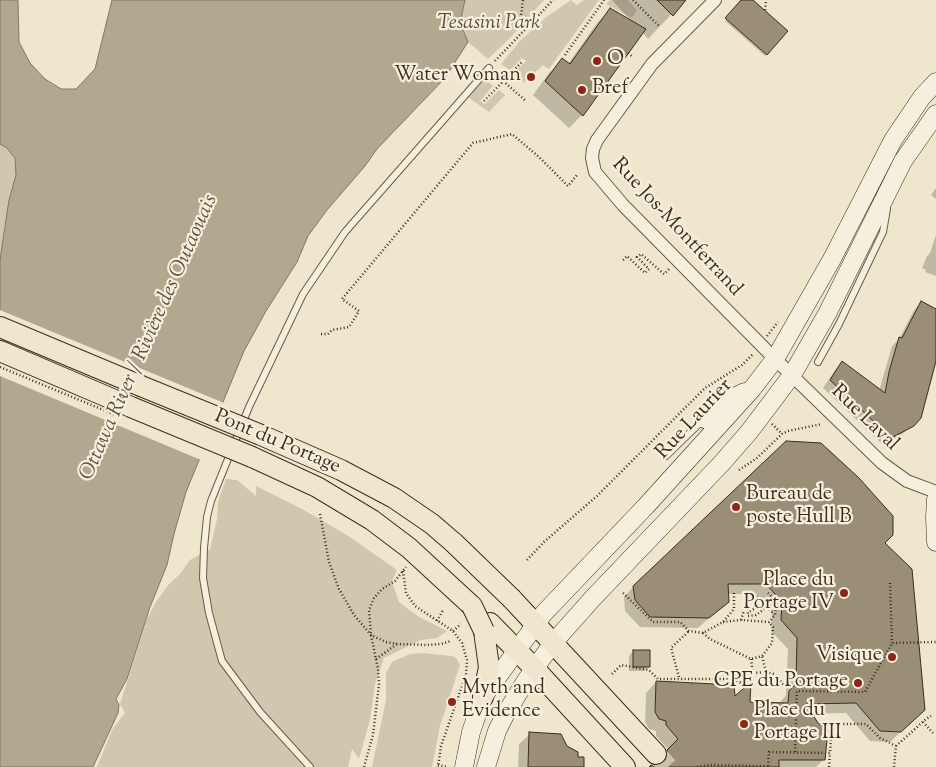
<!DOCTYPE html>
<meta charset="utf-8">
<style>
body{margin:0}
canvas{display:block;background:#efe7cd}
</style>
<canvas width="936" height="767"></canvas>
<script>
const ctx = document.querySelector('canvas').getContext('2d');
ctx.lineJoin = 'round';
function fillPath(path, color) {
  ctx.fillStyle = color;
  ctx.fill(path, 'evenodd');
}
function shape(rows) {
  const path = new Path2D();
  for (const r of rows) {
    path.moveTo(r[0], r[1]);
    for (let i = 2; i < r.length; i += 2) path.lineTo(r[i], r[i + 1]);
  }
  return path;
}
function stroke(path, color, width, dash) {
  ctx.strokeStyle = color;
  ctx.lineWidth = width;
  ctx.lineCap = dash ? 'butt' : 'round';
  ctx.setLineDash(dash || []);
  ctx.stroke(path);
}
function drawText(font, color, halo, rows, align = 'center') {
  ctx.font = font + ' "Sorts Mill Goudy",serif';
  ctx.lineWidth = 4.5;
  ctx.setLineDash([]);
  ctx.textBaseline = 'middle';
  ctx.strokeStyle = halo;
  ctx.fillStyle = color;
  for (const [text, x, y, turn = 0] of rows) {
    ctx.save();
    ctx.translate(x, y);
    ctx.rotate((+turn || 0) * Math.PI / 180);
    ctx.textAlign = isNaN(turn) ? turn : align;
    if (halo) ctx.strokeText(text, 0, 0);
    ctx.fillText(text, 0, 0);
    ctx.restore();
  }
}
fillPath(shape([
 [465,0,544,0,509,39,488,59,468,42,460,23],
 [571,0,577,5,584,0,599,0,549,69,543,65,523,83,513,74,526,61,522,58,510,70,501,64,520,41,545,18],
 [610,0,628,0,637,10,632,18,606,4],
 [485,79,493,86,480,101,485,104,499,90,505,95,489,112,468,97],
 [0,144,7,148,16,158,16,176,9,200,0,260],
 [226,479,237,480,256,496,256,486,302,509,347,535,397,570,392,581,399,602,419,617,447,631,437,638,421,640,384,658,375,684,370,720,359,759,352,749,348,767,97,767,112,730,125,713,120,704,147,619,156,602,169,584,180,574,190,560,210,549,217,519,218,502],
 [423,653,452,656,456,658,460,665,440,726,432,767,372,767,386,700,386,673,392,662,410,654]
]), '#d1c7ae');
const water = shape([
 [0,0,18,0,19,42,30,63,45,79,61,89,76,89,95,69,112,0,465,0,460,23,468,42,445,78,377,149,365,166,327,210,308,236,297,262,266,311,244,351,186,492,174,534,167,565,150,607,127,679,116,699,119,705,118,713,93,767,0,767,0,260,9,200,16,175,15,158,7,148,0,144,0,0]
]);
fillPath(water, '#b2a890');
stroke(water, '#837760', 1);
fillPath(shape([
 [0,310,224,403,201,460,0,376]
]), '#efe7cd');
fillPath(shape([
 [612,0,685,0,648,39,642,32,582,115,569,128,533,95,549,73,563,60,568,64,597,23,610,10,631,21],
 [743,0,751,0,786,31,765,56,725,21],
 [936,188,936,199,931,195],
 [936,235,936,276,925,272,926,270,922,268,927,256,930,253],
 [922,302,936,310,936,355,923,410,920,418,904,433,883,445,823,388,835,370,842,362,879,391,892,346,899,339,914,310],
 [883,543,913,720,890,742,870,741,846,713,811,714,823,760,816,767,651,767,658,767,657,761,669,750,656,736,656,731,649,729,645,722,646,693,656,682,749,704,779,704,786,695,788,649,771,631,772,612,755,594,727,594,728,601,698,628,640,627,625,611,624,597,634,586],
 [633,651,648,666,644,671,629,671,629,656],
 [530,734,566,747,577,758,582,767,518,767,519,744]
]), '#0003');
const building = shape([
 [657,0,686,0,673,16,657,0],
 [741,0,753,0,788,31,767,55,725,18,741,0],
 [610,8,646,29,583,116,545,81,562,58,570,64,610,8],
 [921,301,936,309,936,361,921,418,914,426,891,438,830,380,842,361,885,393,889,372,899,337,902,338,921,301],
 [786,441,821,443,859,478,893,516,893,535,885,543,912,569,925,710,901,732,880,731,856,703,806,704,818,723,828,730,825,760,779,760,779,767,649,767,651,765,658,766,664,762,667,757,667,750,678,739,666,725,666,721,659,719,655,712,656,681,734,685,735,696,751,682,750,702,788,703,789,691,796,684,797,638,781,620,782,602,766,584,728,584,729,602,709,618,650,617,635,600,633,586,786,441],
 [633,650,650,650,650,667,633,667,633,650],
 [529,732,561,734,567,746,578,752,578,757,584,757,584,767,528,767,529,732]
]);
fillPath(building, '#9a8e77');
stroke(building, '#3d2d19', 1);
stroke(shape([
 [656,754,668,767]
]), '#cbc2a9', 20, [20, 10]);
const lane = shape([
 [818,362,839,324,883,232,887,209],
 [666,456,703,420],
 [310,767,260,712,222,661,209,613,203,578,204,548,207,517,211,501,249,407,303,294,345,232,489,68]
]);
const street = shape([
 [715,0,652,64,597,140,593,149,592,158,595,172,623,205,775,359,882,463,907,481,936,492]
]);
const secondary = shape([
 [704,419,721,403,745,392],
 [936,499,935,517,936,542],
 [464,767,471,732,483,697,544,613,646,506,752,389,775,359,832,259,893,140,922,97,936,82],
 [486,767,497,731,506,713,527,679,553,643,593,598,721,464,749,432,792,375,827,314,903,161,936,114]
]);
const primary = shape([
 [0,327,141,386],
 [0,351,131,407],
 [261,435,341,470,394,498,432,524,454,543],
 [252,457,317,487,372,520,409,548,472,606],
 [512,599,656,754],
 [490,623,534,668,625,767],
 [483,697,489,667,484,631]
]);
stroke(lane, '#6a5c46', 8);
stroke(street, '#6a5c46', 14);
stroke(secondary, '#3d2d19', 19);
stroke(primary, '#3d2d19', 22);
stroke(shape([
 [523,0,521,16,526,27],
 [633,0,660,27],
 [765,10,766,0],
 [628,53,633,57],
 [565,55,604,0],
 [495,61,553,0],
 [495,74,526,101],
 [484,101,522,62],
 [623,260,627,256,645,273,649,269,637,257,641,254,664,274,670,268],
 [321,334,328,334,332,330,349,327,359,311,342,299,473,143,512,134,539,157,568,186,577,175],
 [767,336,778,322],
 [772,424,782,434],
 [739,470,757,458,782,434,788,431,822,424],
 [320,514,329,562,339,589,354,615,371,635,386,642,397,644,427,645,441,644,451,641],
 [527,560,544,542,597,496,705,388,742,365,753,354],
 [403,571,406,593,415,606,453,631,462,643,467,660,466,675,441,746,438,767],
 [890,583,892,643],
 [623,593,653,622,680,622,689,631,703,633,723,622,734,609,734,591],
 [760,606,748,612,748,616,756,615,767,607,775,615],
 [741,620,747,601,756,596,767,607],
 [437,621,443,610],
 [723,622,741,620,769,622,775,615,777,602,768,593],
 [453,631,461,624],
 [703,633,710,639,751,659,762,656,772,643,773,627,769,622],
 [376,659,397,644],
 [751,659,753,673,766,672,762,656],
 [766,672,774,674,783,684,793,686],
 [612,674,621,665,649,670,658,679,734,679,743,684,753,673],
 [679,677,671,648,689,631],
 [923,722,933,733],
 [896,746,926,719,931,716],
 [795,752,797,691,865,692,892,643,936,642],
 [438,765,448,767],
 [768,766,769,752,830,753,832,724,866,724,880,738,896,746,894,767],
 [364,767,373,735,379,684,378,669,371,635,369,610,374,598,382,589,395,581,406,567],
 [697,767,709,765,767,766],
 [829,767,830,753]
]), '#3d2d19', 2.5, [1, 2.5]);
stroke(lane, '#f5efde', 6);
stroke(street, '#f5efde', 12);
stroke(secondary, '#f5efde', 18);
stroke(primary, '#efe7cd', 20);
const primaryBridge = shape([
 [141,386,261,435],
 [131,407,252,457],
 [454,543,512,599],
 [472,606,484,631]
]);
stroke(primaryBridge, '#3d2d19', 22, []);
stroke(shape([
 [0,367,118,416]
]), '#3d2d19', 2.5, [1, 2.5]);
stroke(primaryBridge, '#efe7cd', 20);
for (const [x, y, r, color] of [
 [597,61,5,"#8f2418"],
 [531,77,5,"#8f2418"],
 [582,90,5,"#8f2418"],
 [736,507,5,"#8f2418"],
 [844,593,5,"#8f2418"],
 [892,657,5,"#8f2418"],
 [858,683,5,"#8f2418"],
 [452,702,5,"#8f2418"],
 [744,724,5,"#8f2418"]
]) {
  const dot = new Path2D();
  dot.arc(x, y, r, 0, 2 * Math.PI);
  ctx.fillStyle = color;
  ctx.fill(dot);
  stroke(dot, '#f5efde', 2);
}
drawText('italic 20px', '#5b4c37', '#f5efde', [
 ["Tesasini Park",489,25]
]);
drawText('20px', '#3d2d19', '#f5efde', [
 ["O",607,61],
 ["Water Woman",521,77,"right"],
 ["Bref",592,90],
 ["Bureau de",746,496],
 ["poste Hull B",746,519],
 ["Place du",834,582,"right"],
 ["Portage IV",834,605,"right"],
 ["Visique",882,657,"right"],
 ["CPE du Portage",848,683,"right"],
 ["Myth and",462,690],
 ["Evidence",462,713],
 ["Place du",754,712],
 ["Portage III",754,735]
], 'left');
drawText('20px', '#3d2d19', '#f5efde', [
 ["Rue Jos-Montferrand",676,228,47],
 ["Rue Laval",864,419,44],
 ["Rue Laurier",695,420,-47],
 ["Pont du Portage",277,443,23]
]);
drawText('italic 21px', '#60523d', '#f5efde', [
 ["Ottawa River / Rivière des Outaouais",150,338,-66]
]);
</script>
